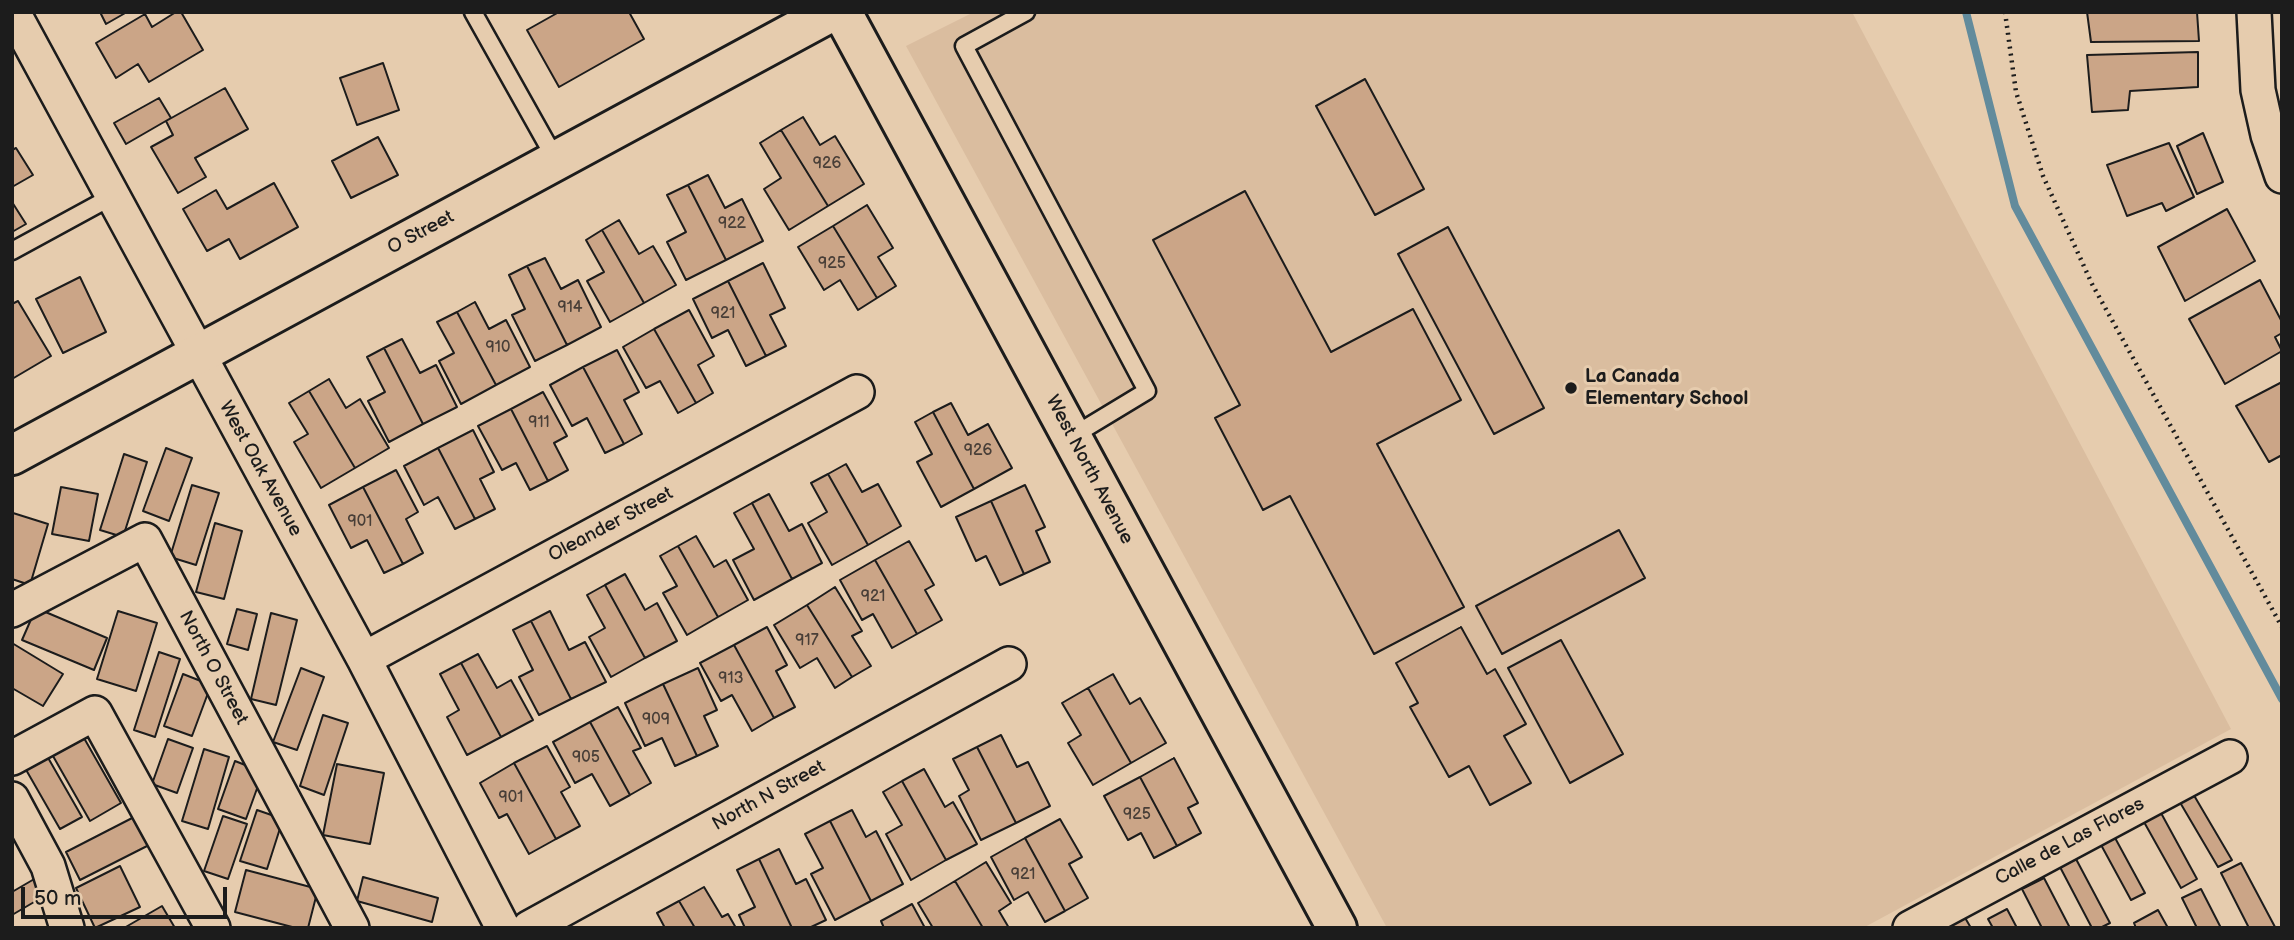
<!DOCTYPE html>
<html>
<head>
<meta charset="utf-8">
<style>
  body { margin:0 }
  #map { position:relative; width:2294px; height:940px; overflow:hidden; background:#e6ccae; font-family:"Balsamiq Sans",sans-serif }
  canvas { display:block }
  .frame { position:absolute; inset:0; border:14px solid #1c1c1c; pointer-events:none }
  .scale { position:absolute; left:21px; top:887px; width:206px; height:32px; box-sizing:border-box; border:4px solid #1c1c1c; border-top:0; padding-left:9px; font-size:21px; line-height:24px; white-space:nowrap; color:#1c1c1c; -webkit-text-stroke:5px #e6ccae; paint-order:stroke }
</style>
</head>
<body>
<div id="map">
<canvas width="2294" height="940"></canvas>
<div class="frame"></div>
<div class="scale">50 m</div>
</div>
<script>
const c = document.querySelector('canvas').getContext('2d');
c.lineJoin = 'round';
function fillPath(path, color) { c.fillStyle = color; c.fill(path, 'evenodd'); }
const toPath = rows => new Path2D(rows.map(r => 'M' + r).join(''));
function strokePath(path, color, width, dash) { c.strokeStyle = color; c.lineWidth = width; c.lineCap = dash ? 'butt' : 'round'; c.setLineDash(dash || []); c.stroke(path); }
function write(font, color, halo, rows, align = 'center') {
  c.font = font + ' "Balsamiq Sans",sans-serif'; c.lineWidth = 6; c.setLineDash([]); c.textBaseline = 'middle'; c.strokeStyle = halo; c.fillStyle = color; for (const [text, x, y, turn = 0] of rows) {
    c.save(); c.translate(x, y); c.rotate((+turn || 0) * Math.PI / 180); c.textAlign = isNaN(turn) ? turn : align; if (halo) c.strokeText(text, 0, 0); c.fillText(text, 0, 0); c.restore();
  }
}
fillPath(toPath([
  [974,12,1852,12,2231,729,1863,928,1387,928,906,46]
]), '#dabd9f');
strokePath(toPath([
  [1966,12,2015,206,2282,699]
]), '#628b9c', 8);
const building = toPath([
  [100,12,127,12,106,24,100,12],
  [176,12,181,12,203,50,149,82,138,64,116,78,96,43,145,14,152,27,176,12],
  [559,12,629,12,644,39,559,87,527,30,559,12],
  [2087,12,2197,12,2199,41,2091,42,2087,12],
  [2198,52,2198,87,2130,91,2128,110,2092,112,2087,55,2198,52],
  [383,63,399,110,357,125,340,78,383,63],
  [1365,79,1424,189,1375,215,1316,106,1365,79],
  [225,88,248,129,195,158,206,177,178,193,151,147,173,135,166,121,225,88],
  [159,98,171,118,126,144,114,123,159,98],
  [803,117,820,145,835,136,864,184,828,206,781,130,803,117],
  [781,130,828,206,789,230,764,189,781,178,760,143,781,130],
  [2203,133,2223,182,2197,194,2177,146,2203,133],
  [378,137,398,175,351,198,332,161,378,137],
  [2169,143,2194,197,2166,211,2162,203,2127,216,2107,165,2169,143],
  [16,148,33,175,12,187,12,150,16,148],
  [708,175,725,208,742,199,763,241,726,260,688,185,708,175],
  [274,183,298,227,240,259,229,239,207,251,183,209,216,190,227,209,274,183],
  [688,185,726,260,686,280,667,242,686,232,667,195,688,185],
  [1245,191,1331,352,1413,309,1461,400,1377,444,1464,607,1374,654,1290,496,1263,510,1215,418,1240,405,1153,240,1245,191],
  [12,202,26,224,12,232,12,202],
  [867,205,893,248,878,257,896,286,877,298,833,226,867,205],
  [2227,209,2255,261,2185,301,2158,247,2227,209],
  [619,220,639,254,653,246,676,285,644,303,602,230,619,220],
  [833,226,877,298,858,310,840,280,824,290,798,247,833,226],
  [1448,227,1544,408,1494,434,1398,254,1448,227],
  [602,230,644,303,610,322,587,281,604,272,586,240,602,230],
  [545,258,561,289,578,280,601,327,567,345,527,266,545,258],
  [763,263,785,308,770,315,786,346,766,356,728,281,763,263],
  [527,266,567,345,535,361,512,315,525,309,509,275,527,266],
  [80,277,106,332,63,353,36,299,80,277],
  [2260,280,2282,322,2282,333,2275,337,2282,351,2225,384,2189,319,2260,280],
  [728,281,766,356,746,366,728,330,712,338,693,299,728,281],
  [18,301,51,356,12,379,12,304,18,301],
  [475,302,489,329,506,320,530,367,496,385,457,312,475,302],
  [689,310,714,356,698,365,713,393,696,403,654,329,689,310],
  [457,312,496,385,461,404,439,361,454,353,437,322,457,312],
  [654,329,696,403,678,413,660,381,646,388,623,347,654,329],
  [402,339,420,373,436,365,457,407,423,424,384,348,402,339],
  [384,348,423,424,389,442,368,401,385,392,367,357,384,348],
  [617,350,639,392,624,400,642,434,624,444,583,367,617,350],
  [583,367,624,444,605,453,587,418,572,426,550,385,583,367],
  [329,379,346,408,360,399,389,448,355,468,309,391,329,379],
  [2282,382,2282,455,2269,462,2236,406,2282,382],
  [309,391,355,468,321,488,294,442,308,434,289,403,309,391],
  [543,392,567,436,554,443,568,470,548,481,511,409,543,392],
  [951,403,968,435,988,424,1012,468,974,489,933,412,951,403],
  [511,409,548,481,530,490,516,463,502,470,478,426,511,409],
  [933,412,974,489,941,507,917,462,932,454,915,422,933,412],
  [473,430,494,472,480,479,495,509,475,519,438,448,473,430],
  [166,448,192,458,169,521,143,511,166,448],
  [438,448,475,519,455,529,438,497,424,505,404,466,438,448],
  [124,454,147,462,123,537,100,530,124,454],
  [846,464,862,492,878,484,901,526,868,545,828,474,846,464],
  [396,470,418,512,406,519,423,553,403,564,363,487,396,470],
  [828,474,868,545,832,565,808,523,827,512,811,483,828,474],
  [192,485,219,493,196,565,170,557,192,485],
  [1025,485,1045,527,1036,531,1050,562,1024,574,991,501,1025,485],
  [61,487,98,494,89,541,52,534,61,487],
  [363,487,403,564,384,573,367,540,351,548,329,505,363,487],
  [769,494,789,531,802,524,822,563,792,579,752,503,769,494],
  [991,501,1024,574,1000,585,986,556,976,561,956,517,991,501],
  [752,503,792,579,754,600,733,560,754,549,734,513,752,503],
  [13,513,48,524,30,585,12,579,13,513],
  [215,523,242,531,224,599,196,592,215,523],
  [1619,530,1645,578,1502,654,1476,606,1619,530],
  [696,536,714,567,726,560,748,600,718,617,678,546,696,536],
  [909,541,934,585,925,590,942,620,917,634,875,560,909,541],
  [678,546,718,617,687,635,663,593,677,586,660,556,678,546],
  [875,560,917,634,892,648,873,614,862,620,840,580,875,560],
  [625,574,645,610,657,603,677,641,645,658,605,585,625,574],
  [605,585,645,658,611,677,589,637,605,628,587,595,605,585],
  [835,587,862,631,852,636,871,666,852,677,807,605,835,587],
  [807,605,852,677,835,688,817,658,800,668,774,625,807,605],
  [36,608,107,638,94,670,22,640,36,608],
  [237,609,257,614,248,650,227,644,237,609],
  [118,611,157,623,136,691,97,679,118,611],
  [550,611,569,650,585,642,606,682,571,699,531,621,550,611],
  [271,613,297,620,276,705,251,699,271,613],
  [531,621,571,699,539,715,519,677,533,670,513,630,531,621],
  [767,627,787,665,776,671,795,707,774,718,734,645,767,627],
  [1461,627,1487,674,1495,669,1526,724,1504,736,1531,783,1490,805,1469,766,1449,777,1410,707,1418,703,1396,663,1461,627],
  [1561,640,1623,754,1570,783,1508,668,1561,640],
  [12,643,63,674,43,706,12,688,12,643],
  [734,645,774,718,752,731,732,695,721,701,700,663,734,645],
  [159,652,180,659,155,737,134,730,159,652],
  [478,654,497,688,511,680,533,720,501,737,461,663,478,654],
  [461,663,501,737,467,755,447,717,459,710,440,674,461,663],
  [301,668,324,677,297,750,273,742,301,668],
  [698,668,717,710,704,716,718,746,697,756,663,684,698,668],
  [183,674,211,685,192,736,164,726,183,674],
  [1113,674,1130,704,1140,698,1166,743,1131,763,1088,688,1113,674],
  [663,684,697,756,675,766,662,738,645,746,625,703,663,684],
  [1088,688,1131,763,1093,785,1068,743,1081,735,1062,703,1088,688],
  [618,707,641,748,633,751,651,783,630,795,590,722,618,707],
  [323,715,348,723,324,795,300,786,323,715],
  [590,722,630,795,610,806,592,774,575,783,553,742,590,722],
  [76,724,121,803,90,821,45,742,76,724],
  [1001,735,1017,767,1028,762,1050,806,1016,823,977,747,1001,735],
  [168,739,193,748,177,793,152,784,168,739],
  [547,746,570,787,561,792,580,826,556,839,514,763,547,746],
  [977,747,1016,823,981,840,959,796,969,790,953,759,977,747],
  [43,749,82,817,60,829,21,761,43,749],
  [204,749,229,757,208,829,182,821,204,749],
  [1174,758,1198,803,1188,808,1201,833,1177,846,1140,777,1174,758],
  [235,761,263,772,246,819,218,809,235,761],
  [514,763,556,839,529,854,507,814,499,818,480,783,514,763],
  [337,764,384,773,370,844,323,835,337,764],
  [924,769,945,807,953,802,977,844,946,860,902,781,924,769],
  [1140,777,1177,846,1154,858,1141,833,1128,840,1104,796,1140,777],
  [902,781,946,860,911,880,886,834,902,825,883,792,902,781],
  [2192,792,2232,860,2218,867,2178,799,2192,792],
  [257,810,283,819,267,869,240,861,257,810],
  [852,810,866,837,876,831,903,884,871,901,830,821,852,810],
  [2161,813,2197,879,2181,888,2144,822,2161,813],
  [138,815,153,843,80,880,66,852,138,815],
  [223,816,247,824,228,879,204,871,223,816],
  [1060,819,1082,857,1069,864,1088,898,1065,911,1025,838,1060,819],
  [830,821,871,901,835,920,811,874,823,868,805,834,830,821],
  [2114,836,2145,893,2131,900,2100,843,2114,836],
  [1025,838,1065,911,1045,922,1028,892,1014,900,991,857,1025,838],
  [779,849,796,884,806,879,826,920,809,928,792,928,759,859,779,849],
  [759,859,792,928,745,928,739,915,755,907,737,870,759,859],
  [2076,859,2110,923,2100,928,2092,928,2060,867,2076,859],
  [986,862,1011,903,999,911,1009,928,983,928,955,881,986,862],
  [2241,863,2275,927,2274,928,2249,928,2221,873,2241,863],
  [120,866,140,907,95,928,76,888,120,866],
  [246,870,318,889,308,928,296,928,235,912,246,870],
  [363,877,438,898,432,922,357,901,363,877],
  [36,878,46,895,12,915,12,892,36,878],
  [2044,878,2070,928,2042,928,2022,889,2044,878],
  [955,881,983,928,933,928,918,903,955,881],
  [704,887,722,917,728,914,736,928,695,928,679,901,704,887],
  [2201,889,2221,928,2197,928,2182,898,2201,889],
  [679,901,695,928,665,928,657,913,679,901],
  [912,904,925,928,884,928,881,921,912,904],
  [162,906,175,928,124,928,162,906],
  [2007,909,2017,928,1993,928,1988,919,2007,909],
  [2158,910,2168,928,2136,928,2134,923,2158,910],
  [1964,916,1971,928,1943,928,1964,916]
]);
fillPath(building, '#cba587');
strokePath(building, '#1c1c1c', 2);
const service = toPath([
  [473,12,556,160],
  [1026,12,964,46,1147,391,1071,437],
  [12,251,113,196]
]);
const minor = toPath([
  [13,12,364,659,503,928],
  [2254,12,2258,90,2268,135,2282,176],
  [12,610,145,540,352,928],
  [364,659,857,392],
  [12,758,95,713,213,928],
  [12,799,48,866,67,928],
  [529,928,1009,664],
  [1910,928,2230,757]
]);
const tertiary = toPath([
  [842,12,1337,928],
  [12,455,831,12]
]);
strokePath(service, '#1c1c1c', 21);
strokePath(minor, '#1c1c1c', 38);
strokePath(tertiary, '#1c1c1c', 44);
strokePath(toPath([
  [2005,12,2016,92,2043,176,2092,284,2282,627]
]), '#1c1c1c', 4.5, [2, 5]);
strokePath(service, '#e6ccae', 16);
strokePath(minor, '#e6ccae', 33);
strokePath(tertiary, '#e6ccae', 38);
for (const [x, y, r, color] of [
  [1571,388,7,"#1c1c1c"]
]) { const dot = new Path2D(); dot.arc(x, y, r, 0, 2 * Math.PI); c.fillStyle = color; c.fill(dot); strokePath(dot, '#e6ccae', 2.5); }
write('16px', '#483e37', null, [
  ["926",827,164],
  ["922",732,224],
  ["925",832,264],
  ["914",570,308],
  ["921",723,314],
  ["910",498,348],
  ["911",539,423],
  ["926",978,451],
  ["901",360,522],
  ["921",873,597],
  ["917",807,641],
  ["913",731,679],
  ["909",656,720],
  ["905",586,758],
  ["901",511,798],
  ["925",1137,815],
  ["921",1023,875]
]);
write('19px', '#1c1c1c', '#e6ccae', [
  ["O Street",421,233,-28],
  ["West Oak Avenue",260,469,61],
  ["West North Avenue",1089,470,62],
  ["Oleander Street",611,525,-28],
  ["North O Street",213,668,62],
  ["North N Street",769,796,-29],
  ["Calle de Las Flores",2070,842,-28]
]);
write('bold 19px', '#1c1c1c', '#e6ccae', [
  ["La Canada",1585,377],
  ["Elementary School",1585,399]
], 'left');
</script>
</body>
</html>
